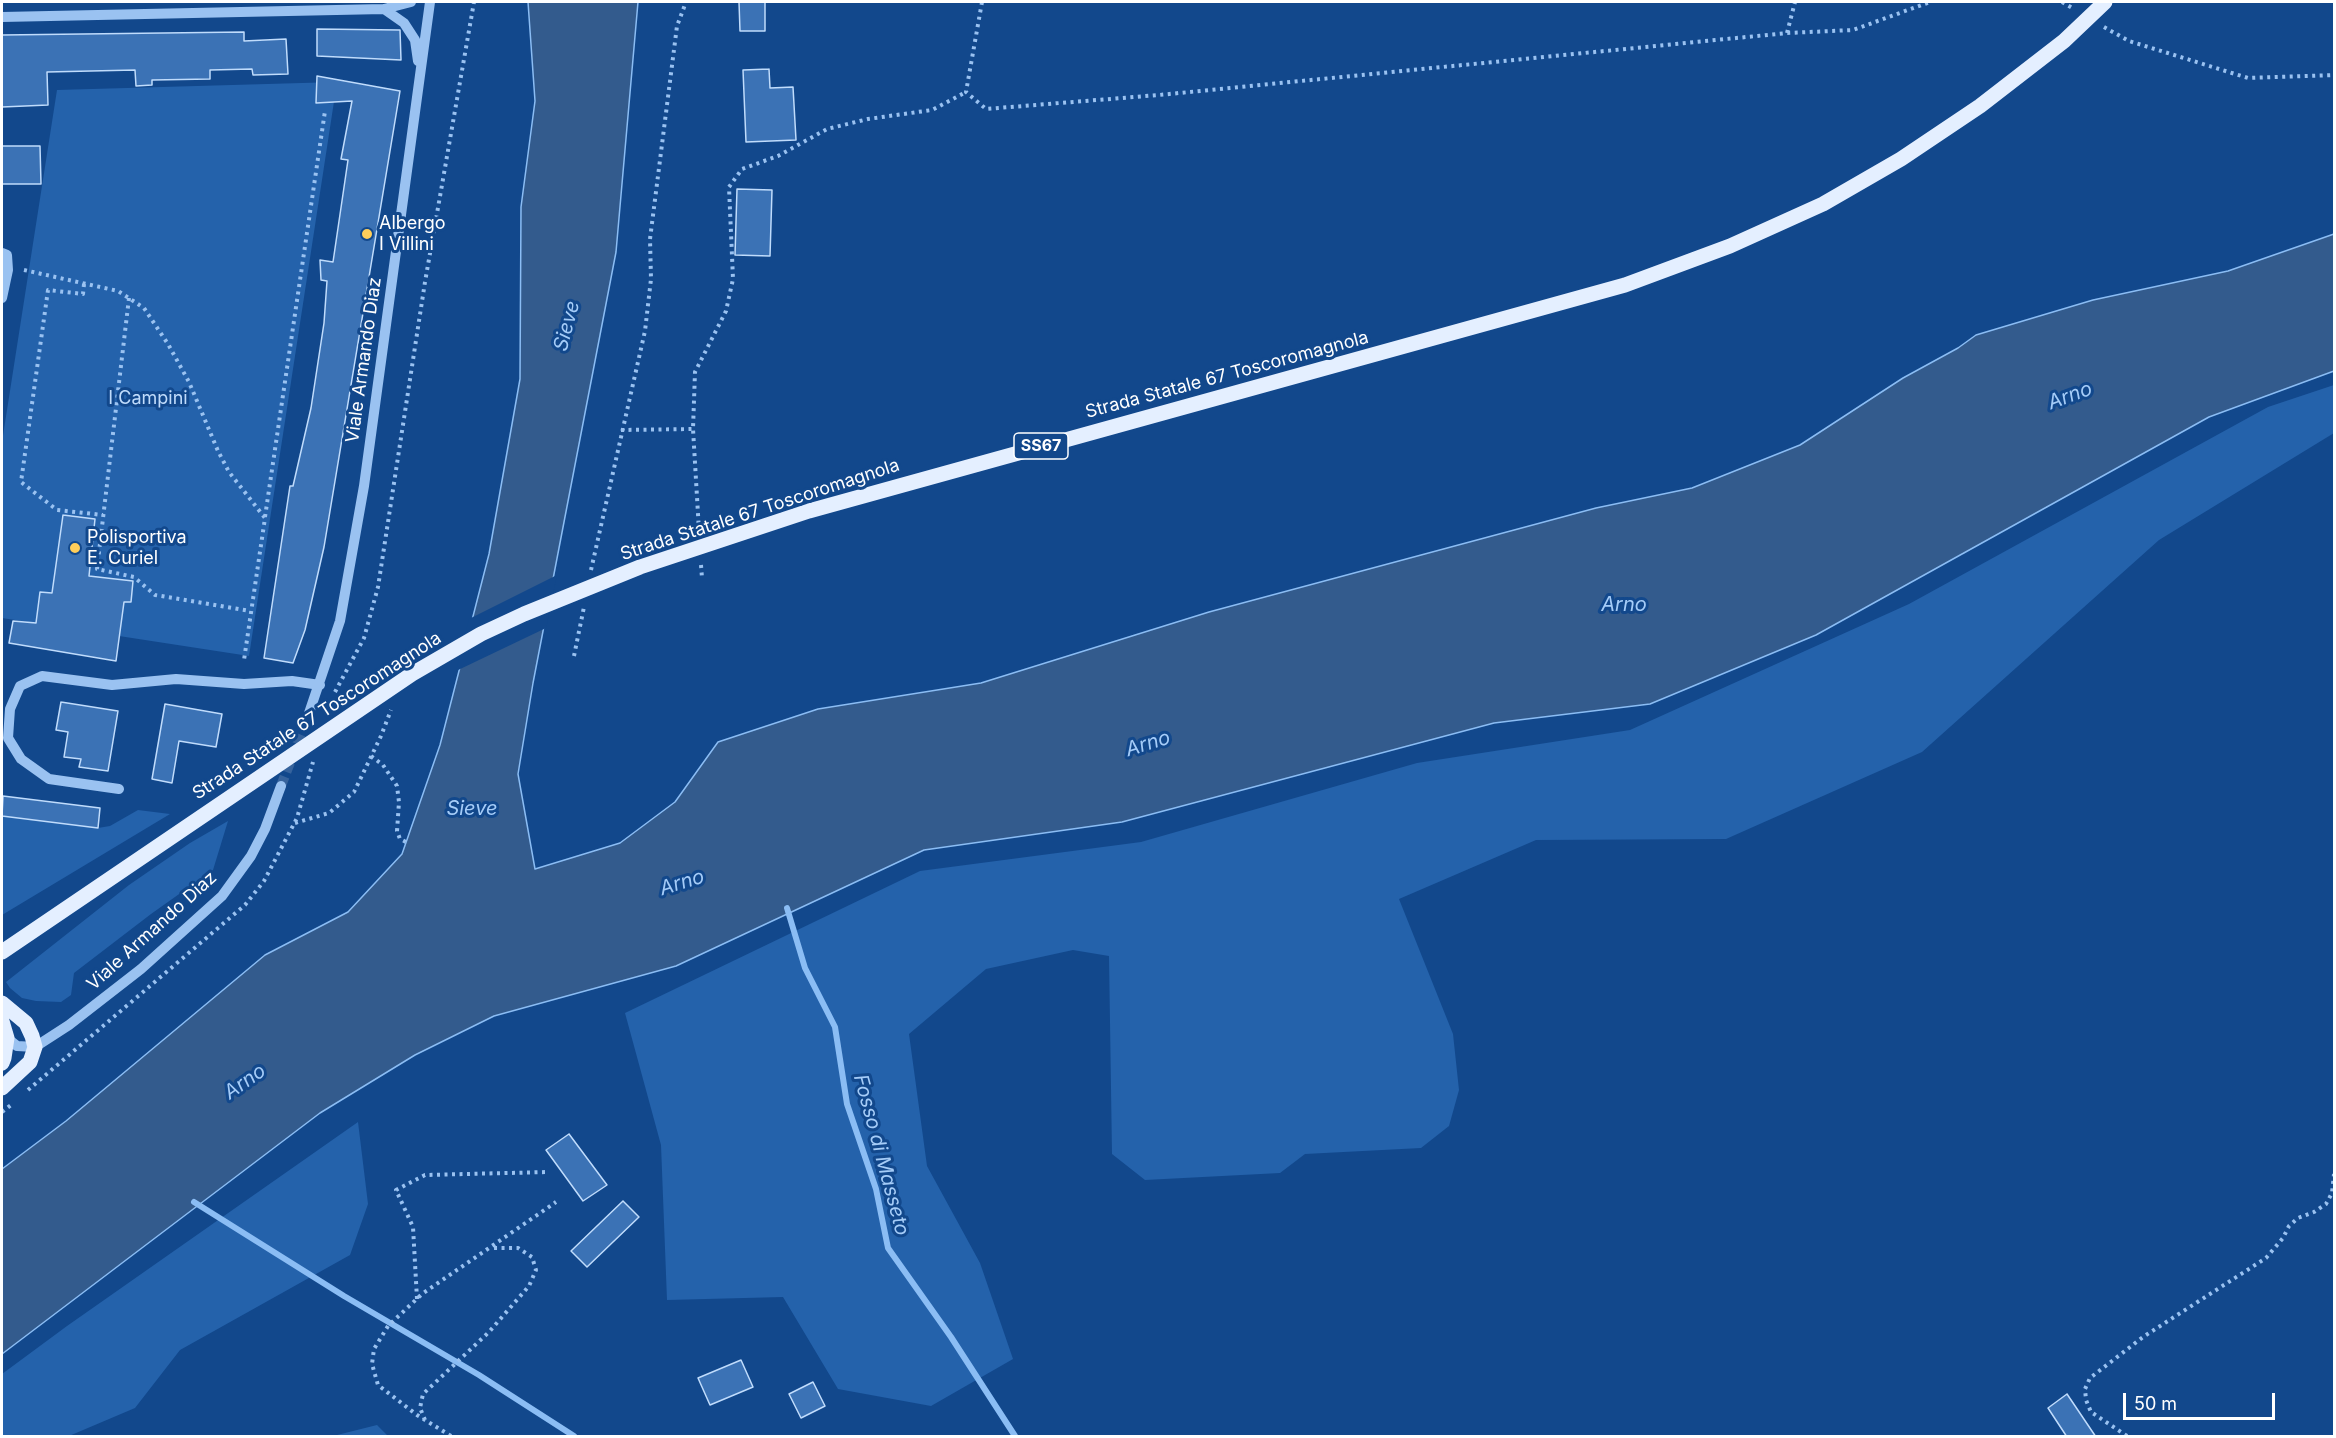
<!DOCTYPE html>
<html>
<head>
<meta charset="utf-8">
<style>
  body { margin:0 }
  #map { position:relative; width:2336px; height:1438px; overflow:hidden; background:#12488c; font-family:Inter,sans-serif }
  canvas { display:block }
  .frame { position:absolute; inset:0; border:3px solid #fff; pointer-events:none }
  .scale { position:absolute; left:2123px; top:1393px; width:152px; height:27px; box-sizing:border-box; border:3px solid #fff; border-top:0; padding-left:8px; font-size:18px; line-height:21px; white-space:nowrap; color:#fff; -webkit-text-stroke:4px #12488c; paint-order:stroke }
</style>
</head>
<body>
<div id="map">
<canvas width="2336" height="1438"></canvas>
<div class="frame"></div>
<div class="scale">50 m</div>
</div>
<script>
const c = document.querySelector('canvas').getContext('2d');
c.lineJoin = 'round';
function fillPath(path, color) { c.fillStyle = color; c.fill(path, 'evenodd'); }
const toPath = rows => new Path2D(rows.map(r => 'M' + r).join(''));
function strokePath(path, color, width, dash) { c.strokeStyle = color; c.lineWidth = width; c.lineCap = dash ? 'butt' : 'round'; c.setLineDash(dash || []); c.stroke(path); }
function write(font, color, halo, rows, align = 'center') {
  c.font = font + ' Inter,sans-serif'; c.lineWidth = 6; c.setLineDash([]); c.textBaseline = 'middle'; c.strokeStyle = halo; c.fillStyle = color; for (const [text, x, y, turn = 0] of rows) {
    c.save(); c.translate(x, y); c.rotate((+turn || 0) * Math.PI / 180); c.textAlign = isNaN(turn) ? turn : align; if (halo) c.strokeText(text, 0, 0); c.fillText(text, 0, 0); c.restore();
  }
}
fillPath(toPath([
  [337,82,249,656,2,618,2,442,57,90],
  [2334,385,2334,433,2159,540,1922,752,1726,839,1536,840,1399,899,1453,1034,1459,1090,1449,1126,1421,1148,1305,1154,1280,1173,1145,1180,1112,1154,1109,956,1073,950,986,969,909,1034,927,1166,980,1263,1013,1359,931,1406,838,1389,783,1297,667,1300,661,1145,625,1013,920,871,1141,842,1417,763,1630,730,1909,604,2268,407],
  [138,810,170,814,2,915,2,816,98,828,110,826],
  [228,821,213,870,151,914,74,973,71,995,61,1002,36,1001,22,998,10,988,6,982,129,885,190,843],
  [358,1122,368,1204,350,1255,180,1350,135,1408,69,1436,2,1436,2,1374,67,1326],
  [377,1425,388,1436,333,1436]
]), '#2462ab');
const water = toPath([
  [528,2,638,2,616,252,533,683,518,774,535,869,620,843,675,802,718,742,818,709,981,683,1209,612,1596,508,1692,488,1800,445,1903,378,1958,348,1976,335,2093,300,2228,271,2334,234,2334,371,2209,417,1816,635,1650,704,1494,723,1122,822,924,850,676,966,494,1016,415,1055,320,1113,2,1354,2,1169,66,1121,265,955,348,912,402,854,440,745,489,554,520,379,521,207,535,101,528,2]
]);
fillPath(water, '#335b8d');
strokePath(water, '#8bbdf4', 1.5);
fillPath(toPath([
  [557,575,546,628,456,671,469,619]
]), '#12488c');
strokePath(toPath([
  [787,908,805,968,835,1027,847,1104,876,1189,888,1248,951,1337,1015,1436],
  [194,1202,344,1296,479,1375,574,1436]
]), '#8bbdf4', 6);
const building = toPath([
  [739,2,765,2,765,31,740,31,739,2],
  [317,29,400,30,401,60,317,56,317,29],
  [244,32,244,41,286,39,288,74,253,75,252,69,210,70,210,79,152,80,152,85,136,86,135,70,47,72,48,105,2,107,2,35,244,32],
  [769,69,770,88,793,87,796,140,746,142,743,70,769,69],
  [317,76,400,91,324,547,305,630,293,663,264,658,290,486,293,486,311,408,324,323,327,281,321,280,320,260,333,262,348,160,341,159,352,101,316,103,317,76],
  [2,146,40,146,41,184,2,184,2,146],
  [737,189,772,190,770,256,735,255,737,189],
  [63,515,95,519,89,576,133,581,131,602,124,602,116,661,9,643,13,621,36,623,40,592,52,593,63,515],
  [61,702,118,711,108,771,79,767,81,759,64,757,68,732,56,730,61,702],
  [165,704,222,714,216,747,179,741,172,783,152,779,165,704],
  [3,796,100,808,98,828,2,816,3,796],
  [569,1134,607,1185,583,1201,546,1150,569,1134],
  [623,1201,639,1217,587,1267,571,1251,623,1201],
  [741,1360,753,1387,710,1405,698,1378,741,1360],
  [813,1382,825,1406,801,1418,789,1394,813,1382],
  [2067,1394,2096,1437,2067,1437,2048,1408,2067,1394]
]);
fillPath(building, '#3b72b5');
strokePath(building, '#c0dcfc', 1.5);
strokePath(toPath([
  [281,786,309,713]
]), '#36639d', 10, [10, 5]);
strokePath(toPath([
  [982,2,966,92,986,109,1159,95,1787,33,1853,30,1930,2],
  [2062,2,2074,9],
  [2104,27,2129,41,2248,78,2334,75],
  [1787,33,1795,2],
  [24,270,118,291,144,308,168,344,189,382,218,451,229,472,265,518,244,660],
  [84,284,83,294,48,290,21,482,57,510,103,515],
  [129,298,97,569,134,577,155,595,250,611],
  [621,430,693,429],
  [265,517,325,111],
  [699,531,693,429,695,372,726,311,733,279,729,187,742,169,778,156,827,129,868,119,932,110,966,92],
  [701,565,702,578],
  [591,570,645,331,651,279,650,239,677,26,686,2],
  [574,656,584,607],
  [335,692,364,638,378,587,425,282,474,2],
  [371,756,383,765,397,786,399,802,397,831,400,839,406,842],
  [295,823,329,813,354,792,381,736,391,710],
  [28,1090,245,905,264,881,297,818,313,762],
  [2,1112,11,1105],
  [417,1299,413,1227,396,1190,425,1175,549,1172],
  [425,1420,420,1408,423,1394,489,1332,529,1286,536,1270,532,1257,518,1248,490,1248],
  [451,1436,417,1415,378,1385,372,1364,374,1349,388,1326,422,1294,556,1202],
  [2127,1436,2091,1412,2086,1400,2085,1389,2090,1378,2143,1337,2266,1258,2283,1238,2289,1226,2298,1218,2314,1212,2326,1204,2332,1193,2334,1174]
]), '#9ac2f1', 4, [3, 4.5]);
strokePath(toPath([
  [384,9,404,23,415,40,418,61],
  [2,17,384,9,411,2],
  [2,253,7,255,8,270,2,298],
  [309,713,340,621,364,486,430,2],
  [119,789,49,779,21,759,8,738,10,709,20,686,42,676,112,685,176,679,244,684,292,681,320,685],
  [7,1038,17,1046,35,1047,69,1025,141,969,222,896,251,856,265,829,281,786]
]), '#9ac2f1', 10);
strokePath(toPath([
  [2,1003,26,1023,32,1036,35,1047,30,1062,2,1088],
  [2,1021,7,1038,4,1058,2,1063]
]), '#e4efff', 15);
strokePath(toPath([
  [2,952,412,674,481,634,524,614,640,567,809,511,1625,285,1730,246,1823,204,1901,159,1980,106,2064,41,2105,2]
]), '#e4efff', 15);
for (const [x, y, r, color] of [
  [367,234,6,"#ffce5a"],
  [75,548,6,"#ffce5a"]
]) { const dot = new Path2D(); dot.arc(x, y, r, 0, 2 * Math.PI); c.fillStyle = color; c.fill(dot); strokePath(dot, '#12488c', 2); }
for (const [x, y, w] of [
  [1041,446,54]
]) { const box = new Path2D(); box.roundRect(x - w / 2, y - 13, w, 26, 4.5); c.fillStyle = '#12488c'; c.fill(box); strokePath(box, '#fff', 1.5); }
write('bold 16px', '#fff', null, [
  ["SS67",1041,446]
]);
write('18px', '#fff', '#12488c', [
  ["Albergo",379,224],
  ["I Villini",379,245],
  ["Polisportiva",87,538],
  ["E. Curiel",87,559]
], 'left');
write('18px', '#fff', '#12488c', [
  ["Viale Armando Diaz",364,360,-82],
  ["Strada Statale 67 Toscoromagnola",1227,375,-15],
  ["Strada Statale 67 Toscoromagnola",760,510,-18],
  ["Strada Statale 67 Toscoromagnola",317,716,-33],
  ["Viale Armando Diaz",152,931,-42]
]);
write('18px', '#c0dcfc', '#12488c', [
  ["I Campini",148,399]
]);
write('italic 20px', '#a5ccf8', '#12488c', [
  ["Sieve",567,326,-75],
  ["Arno",2070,396,-20],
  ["Arno",1624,605],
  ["Arno",1148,744,-17],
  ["Sieve",472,809],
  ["Arno",682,883,-17],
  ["Arno",245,1082,-35],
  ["Fosso di Masseto",881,1155,75]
]);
</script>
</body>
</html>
